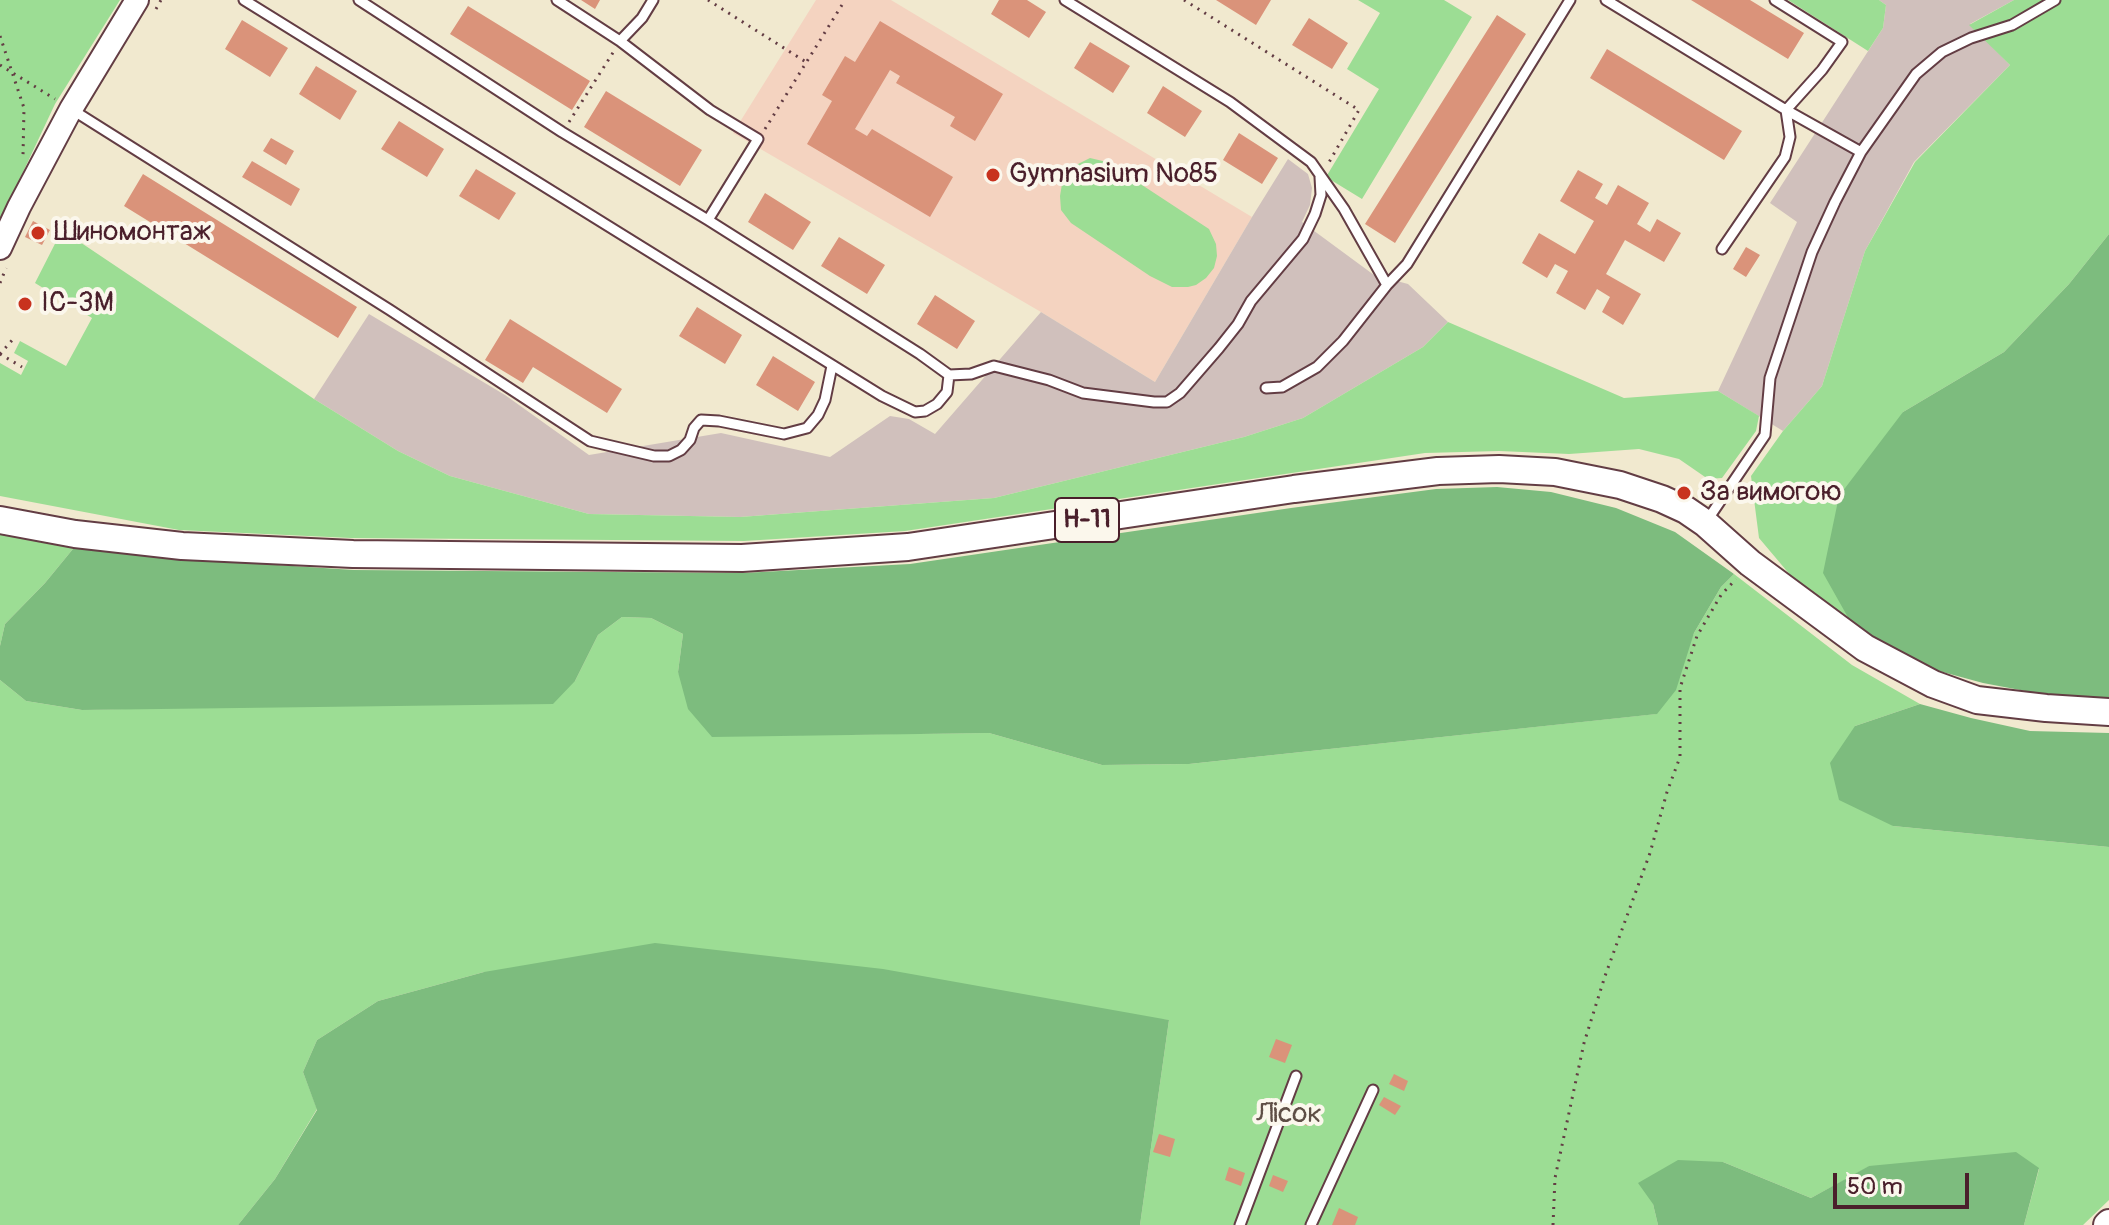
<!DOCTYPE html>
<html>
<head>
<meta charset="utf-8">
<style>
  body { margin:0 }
  #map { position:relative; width:2109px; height:1225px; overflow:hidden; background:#f1e9cf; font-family:Pangolin,sans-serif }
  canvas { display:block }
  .scale { position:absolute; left:1833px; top:1173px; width:136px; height:36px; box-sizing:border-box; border:4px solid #4a1f2b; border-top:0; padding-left:10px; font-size:24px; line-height:28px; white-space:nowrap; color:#4a1f2b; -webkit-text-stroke:6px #fbf7ec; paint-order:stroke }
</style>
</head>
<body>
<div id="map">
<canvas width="2109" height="1225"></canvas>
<div class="scale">50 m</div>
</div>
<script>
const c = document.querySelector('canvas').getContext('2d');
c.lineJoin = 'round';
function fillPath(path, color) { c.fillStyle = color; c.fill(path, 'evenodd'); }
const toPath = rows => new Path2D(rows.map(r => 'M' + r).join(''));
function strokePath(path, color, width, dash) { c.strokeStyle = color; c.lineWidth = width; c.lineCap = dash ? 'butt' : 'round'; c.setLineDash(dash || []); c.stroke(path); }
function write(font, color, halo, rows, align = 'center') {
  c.font = font + ' Pangolin,sans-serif'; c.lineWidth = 8; c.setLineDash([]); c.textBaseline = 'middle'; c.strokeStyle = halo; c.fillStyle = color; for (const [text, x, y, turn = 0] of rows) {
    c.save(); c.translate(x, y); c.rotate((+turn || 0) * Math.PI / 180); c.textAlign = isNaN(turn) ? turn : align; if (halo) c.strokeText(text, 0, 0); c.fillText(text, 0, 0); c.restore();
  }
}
fillPath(toPath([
  [816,0,891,0,1252,217,1155,382,1041,312,733,133]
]), '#f4d3c0');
fillPath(toPath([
  [1879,0,2014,0,1970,24,2010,65,1914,162,1865,251,1822,386,1783,431,1718,391,1797,222,1770,203,1883,28,1886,5],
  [1288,159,1308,174,1312,188,1310,205,1302,222,1374,275,1408,284,1448,322,1423,347,1303,418,1244,437,994,498,740,517,589,514,450,476,398,451,314,399,369,314,505,395,589,455,721,433,830,457,890,416,909,419,935,434,1041,312,1155,382,1252,217]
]), '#d0c0bc');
fillPath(toPath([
  [0,0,120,0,55,104,0,221],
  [1358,0,1444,0,1472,17,1362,199,1326,177,1379,89,1347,69,1380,13],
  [1788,0,1879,0,1886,5,1883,28,1868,51],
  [2014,0,2109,0,2109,234,2069,284,2004,352,1903,412,1854,628,1802,589,1759,538,1751,476,1783,431,1822,386,1865,251,1915,162,2010,65,1969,25],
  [1090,158,1107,162,1209,229,1216,244,1217,256,1214,268,1206,278,1196,285,1188,287,1172,287,1150,276,1071,223,1061,210,1060,196,1062,184,1074,166],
  [62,230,314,399,398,451,450,476,589,514,740,517,994,498,1244,437,1303,418,1423,347,1448,322,1624,398,1718,391,1759,416,1756,431,1722,478,1708,479,1679,459,1639,449,1569,454,1499,451,1425,453,905,531,744,541,351,538,179,530,0,496,0,363,21,375,28,361,14,353,20,341,66,366,92,318,35,283],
  [0,530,77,544,45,583,5,624,0,646],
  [1734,574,1852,665,1920,704,1855,726,1893,826,2109,847,2109,1200,2083,1225,2024,1225,2039,1169,1870,1166,1811,1198,1723,1162,1653,1204,1658,1225,1140,1225,1169,1020,484,972,378,1001,317,1040,303,1072,317,1109,275,1179,238,1225,0,1225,0,680,26,701,82,710,169,708,575,681,598,635,622,617,651,618,683,634,678,672,712,736,989,733,1102,765,1189,764,1656,714,1684,657,1694,633,1721,587]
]), '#9cdd94');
fillPath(toPath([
  [2109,234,2109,698,2052,696,1983,683,1939,671,1854,628,1823,573,1839,496,1903,412,2004,352,2069,284],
  [1497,487,1551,492,1616,508,1675,532,1734,574,1721,587,1694,633,1676,690,1657,714,1189,764,1102,765,989,733,712,737,688,709,678,672,683,634,651,618,622,617,598,635,575,681,553,704,82,710,26,701,0,680,0,646,5,624,45,583,77,544,185,559,354,570,743,573,910,564,1291,508,1436,489],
  [1920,704,1971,718,2030,731,2109,733,2109,847,1893,826,1839,800,1830,763,1855,726],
  [655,943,883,969,1169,1020,1140,1225,238,1225,275,1179,317,1110,303,1072,317,1040,378,1001,484,972],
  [2016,1152,2039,1168,2024,1225,1658,1225,1653,1204,1638,1183,1678,1160,1723,1162,1811,1198,1869,1166]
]), '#7dbc7e');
fillPath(toPath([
  [581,0,600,0,595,9],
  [999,0,1027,0,1046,12,1029,38,991,14],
  [1216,0,1271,0,1256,25],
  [1691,0,1750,0,1804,33,1788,59],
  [468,6,590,81,572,110,450,34],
  [1497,15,1526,34,1395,243,1365,224],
  [1309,18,1348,43,1332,69,1292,45],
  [242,20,288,48,270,77,225,49],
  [880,21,1003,94,975,141,950,126,955,117,896,83,900,76,890,70,855,129,867,136,872,129,953,177,930,217,807,144,832,101,822,95,845,56,855,62],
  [1090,42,1130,66,1113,93,1074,68],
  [1607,49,1742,131,1724,160,1590,78],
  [316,66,357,91,340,120,299,94],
  [1163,86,1202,111,1185,137,1147,113],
  [606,91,702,150,680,186,584,127],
  [399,121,444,149,427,177,381,149],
  [1239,133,1278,158,1262,184,1223,160],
  [271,138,294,151,286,165,263,151],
  [252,161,300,189,291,206,242,177],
  [476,169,516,193,499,220,459,196],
  [1578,170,1603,184,1595,198,1607,205,1618,185,1649,203,1637,224,1650,232,1657,219,1681,233,1664,262,1625,240,1606,274,1641,294,1623,325,1602,312,1610,297,1597,289,1585,310,1556,293,1568,271,1555,264,1547,278,1522,263,1539,233,1575,254,1594,221,1560,201],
  [143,174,357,307,338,338,124,206],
  [765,193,811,222,793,250,748,222],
  [33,221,50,230,42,245,25,237],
  [839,237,885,265,867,294,821,266],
  [1746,247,1760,255,1746,277,1733,269],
  [935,295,975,321,957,349,917,324],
  [697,307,742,335,725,364,679,336],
  [510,319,622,389,607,413,533,367,523,383,485,360],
  [773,356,815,382,798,411,756,385],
  [1276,1039,1292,1045,1285,1063,1269,1057],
  [1394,1074,1408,1081,1404,1091,1389,1084],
  [1384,1097,1401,1106,1395,1115,1379,1105],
  [1297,1110,1312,1116,1308,1126,1292,1119],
  [1159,1134,1175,1139,1170,1157,1153,1152],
  [1229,1167,1245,1173,1241,1186,1225,1180],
  [1273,1175,1288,1181,1283,1192,1269,1186],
  [1339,1208,1358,1217,1355,1225,1332,1225]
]), '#da937a');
const service = toPath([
  [244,0,882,396,915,412,925,411,937,404,947,392,949,375],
  [359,0,562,132,708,220,920,354,949,375,971,374,994,366,1049,380,1083,393,1154,402,1167,402,1180,393,1219,348,1238,324,1251,301,1303,239,1315,214,1321,195,1320,177],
  [557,0,620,41],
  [653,0,642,18,620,41,710,110,758,139,708,220],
  [1065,0,1230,102,1311,162,1344,209,1387,285],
  [1606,0,1786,110,1861,152],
  [71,109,390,310,590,441,654,456,669,456,681,450,690,440,694,428,701,420,719,421,784,434,807,428,818,415,825,400,832,366],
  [1722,249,1785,157,1790,137,1786,110,1822,70,1842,42,1775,0],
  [1266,388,1282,387,1317,367,1343,341,1387,285,1407,264,1570,0],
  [1706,522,1765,435,1770,378,1812,252,1835,202,1861,152,1916,74,1942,52,1971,38,2012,25,2055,0],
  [1240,1225,1296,1076],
  [1311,1225,1373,1090]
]);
const tertiary = toPath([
  [0,248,19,207,71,109,137,0]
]);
const primary = toPath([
  [0,520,75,534,182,546,353,554,742,558,908,547,1294,489,1438,471,1499,469,1555,472,1620,485,1662,499,1686,510,1705,523,1750,563,1865,648,1933,684,1977,700,2046,708,2109,712],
  [2107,1225,2109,1223]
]);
strokePath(service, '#633d44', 13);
strokePath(tertiary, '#633d44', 26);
strokePath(primary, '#633d44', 30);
strokePath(toPath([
  [708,0,806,62],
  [1184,0,1359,110,1328,164],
  [156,9,161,0],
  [0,36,24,108,23,156],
  [0,65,55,99],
  [569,122,614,51],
  [765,129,845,0],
  [0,283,6,268],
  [0,354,22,367],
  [0,354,14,338],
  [1553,1225,1555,1178,1584,1043,1605,976,1650,853,1667,792,1680,757,1680,688,1697,636,1721,595,1736,579]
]), '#633d44', 3, [2, 6]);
strokePath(service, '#fff', 9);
strokePath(tertiary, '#fff', 22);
strokePath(primary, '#fff', 26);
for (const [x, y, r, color] of [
  [993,175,8,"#c8321e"],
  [38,233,8,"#c8321e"],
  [25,304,8,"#c8321e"],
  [1684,493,8,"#c8321e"]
]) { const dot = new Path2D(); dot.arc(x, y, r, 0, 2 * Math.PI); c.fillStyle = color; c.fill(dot); strokePath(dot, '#fbf7ec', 3); }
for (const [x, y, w] of [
  [1087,520,64]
]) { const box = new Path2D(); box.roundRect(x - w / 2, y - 22, w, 44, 6); c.fillStyle = '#fbf7ec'; c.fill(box); strokePath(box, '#4a1f2b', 2); }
write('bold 26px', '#4a1f2b', null, [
  ["Н-11",1087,520]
]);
write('28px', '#4a1f2b', '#fbf7ec', [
  ["Gymnasium №85",1009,175],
  ["Шиномонтаж",54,233],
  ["ІС-3М",41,304],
  ["За вимогою",1700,493]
], 'left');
write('28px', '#5e4e45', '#fbf7ec', [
  ["Лісок",1289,1115]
]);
</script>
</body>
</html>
